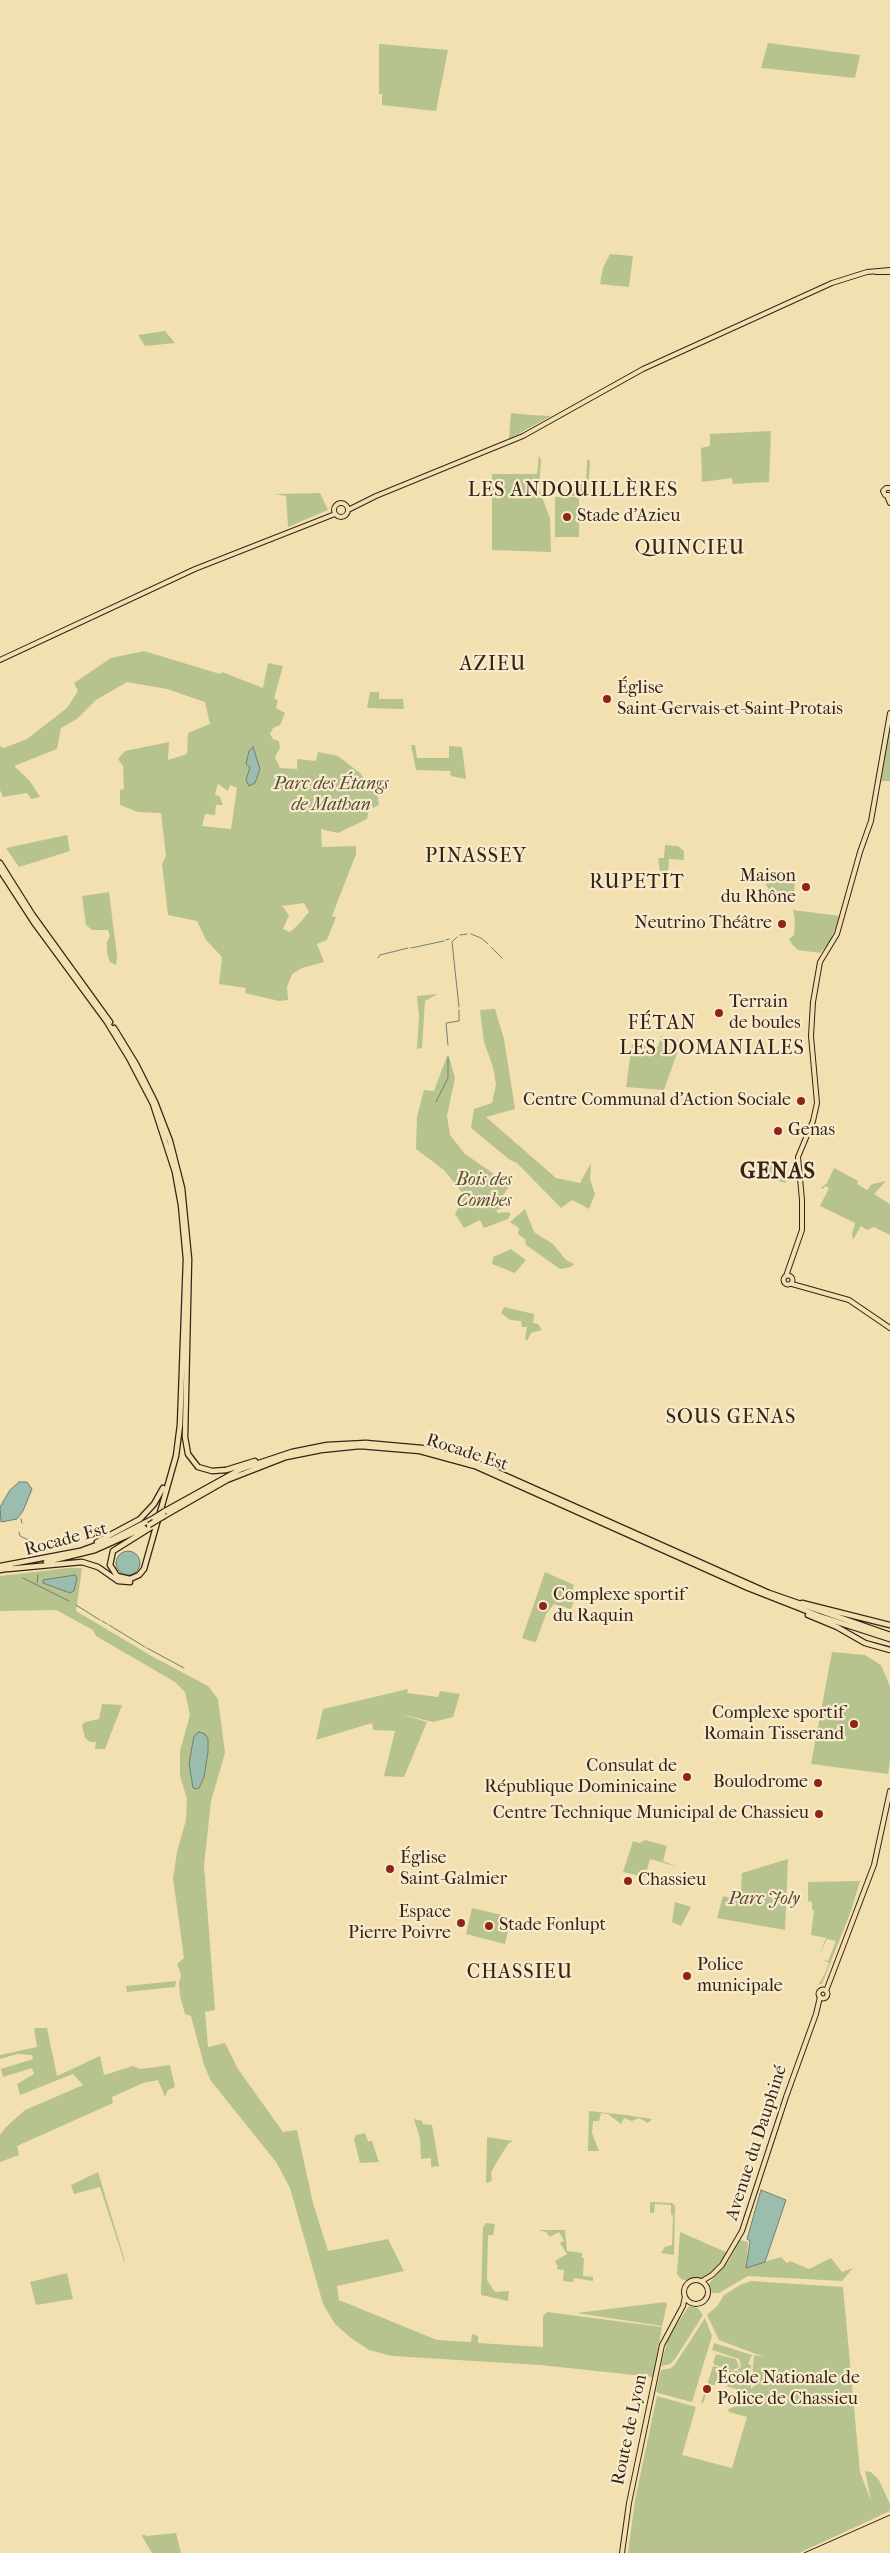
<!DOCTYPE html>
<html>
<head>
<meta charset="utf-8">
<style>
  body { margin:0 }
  canvas { display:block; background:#f2e0b1 }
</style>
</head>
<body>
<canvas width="890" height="2553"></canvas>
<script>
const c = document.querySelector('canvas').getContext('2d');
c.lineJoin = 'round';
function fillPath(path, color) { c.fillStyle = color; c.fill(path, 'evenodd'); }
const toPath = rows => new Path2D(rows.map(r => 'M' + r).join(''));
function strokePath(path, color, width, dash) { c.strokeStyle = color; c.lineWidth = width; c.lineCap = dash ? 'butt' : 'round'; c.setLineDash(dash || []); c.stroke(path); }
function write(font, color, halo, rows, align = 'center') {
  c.font = font + ' "IM FELL French Canon",serif'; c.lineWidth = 4.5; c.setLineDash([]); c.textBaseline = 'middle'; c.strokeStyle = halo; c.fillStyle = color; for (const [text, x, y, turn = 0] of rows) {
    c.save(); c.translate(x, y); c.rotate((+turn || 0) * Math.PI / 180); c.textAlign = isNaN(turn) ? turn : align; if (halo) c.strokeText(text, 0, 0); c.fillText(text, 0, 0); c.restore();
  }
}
fillPath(toPath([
  [768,43,860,55,855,78,761,68],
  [379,44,448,50,436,111,382,105,382,94,379,94],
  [610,254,633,256,629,287,600,284,603,268],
  [165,331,175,343,145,346,138,335],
  [511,413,531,415,551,416,509,439],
  [771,431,769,482,733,484,732,478,702,482,701,448,710,446,710,434],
  [539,455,541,460,539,489,550,518,551,552,492,550,492,474,537,474],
  [587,460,590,460,588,496,566,496,566,490,570,489,571,484,586,484],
  [320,493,328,510,288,527,286,496,274,494],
  [555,497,579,497,579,537,555,537],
  [144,651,220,674,222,672,263,688,268,663,283,666,274,698,278,701,276,708,285,713,280,725,273,728,270,734,273,739,279,741,280,748,275,757,280,768,297,769,297,759,316,761,318,752,338,756,360,773,368,784,374,785,377,793,379,805,369,810,367,819,338,833,321,829,322,847,356,846,356,854,332,916,336,917,327,940,317,944,324,962,302,968,292,974,287,987,288,1000,279,1001,245,993,246,988,219,984,222,957,206,940,197,921,168,915,162,864,166,856,161,813,138,812,120,805,120,790,124,789,123,766,118,759,125,751,169,742,168,760,187,754,188,733,210,724,205,702,167,689,127,682,96,700,77,719,61,728,57,749,14,766,30,781,40,797,31,799,27,793,3,797,0,790,0,746,4,748,27,739,67,708,78,691,74,683,111,658],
  [218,784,228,791,230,785,237,788,231,829,202,826,205,814,215,815,216,805,223,805,220,797,215,794],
  [304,903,309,912,298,925,290,932,283,929,289,915,282,906],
  [370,692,379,692,379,699,403,699,404,709,367,708],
  [890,725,890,781,881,781,887,743],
  [411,745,415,745,417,758,449,758,449,746,462,747,466,779,451,776,450,771,416,770],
  [67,835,70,851,19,867,6,848],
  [665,845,678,846,684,851,684,860,669,859,668,873,660,872,658,858,664,858],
  [763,878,795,880,794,895,771,894],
  [109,892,117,956,116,965,110,962,107,953,107,942,110,936,108,930,92,930,86,925,82,896],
  [793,910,840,916,830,942,820,953,798,950,792,944,789,939,794,935,795,920],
  [438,994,425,1001,422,1048,417,1049,419,1017,417,996],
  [495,1009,504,1039,515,1109,486,1117,556,1178,580,1183,591,1163,590,1179,595,1194,589,1209,572,1200,561,1208,517,1163,510,1160,471,1128,474,1109,492,1103,496,1085,493,1067,484,1042,480,1010],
  [661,1036,666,1038,663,1049,666,1046,669,1049,677,1050,680,1044,676,1038,681,1042,664,1090,626,1087,632,1044,658,1047],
  [447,1056,449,1056,455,1078,447,1116,450,1135,465,1154,510,1185,502,1197,507,1204,504,1208,496,1210,498,1213,508,1212,511,1214,508,1219,484,1228,480,1220,464,1228,455,1214,465,1196,444,1170,416,1149,417,1117,424,1090,434,1091],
  [751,1161,770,1166,772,1161,778,1163,776,1170,785,1173,786,1183,778,1181,778,1178,757,1173,758,1167,751,1165],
  [834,1168,858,1181,857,1184,867,1190,872,1184,886,1181,874,1194,890,1204,890,1235,874,1227,867,1230,861,1226,853,1240,852,1234,855,1223,820,1206,829,1188,825,1186,823,1189,821,1188,827,1183],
  [525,1209,534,1232,553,1244,566,1260,574,1264,571,1267,560,1269,526,1245,525,1239,518,1234,519,1228,510,1222],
  [511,1249,526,1260,515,1273,492,1264,493,1257],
  [504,1307,534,1314,533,1323,538,1324,542,1330,531,1333,527,1341,525,1338,527,1327,522,1327,521,1321,510,1320,501,1313],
  [68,1568,82,1568,76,1611,155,1658,208,1686,218,1699,225,1753,211,1801,204,1866,215,2010,205,2012,208,2047,225,2043,238,2069,283,2132,297,2130,313,2203,328,2251,388,2239,404,2271,337,2286,339,2300,437,2340,471,2342,472,2334,478,2336,478,2343,543,2347,543,2316,547,2312,662,2327,653,2377,540,2365,392,2356,369,2350,351,2338,335,2324,323,2304,290,2188,276,2162,211,2081,204,2065,191,2016,185,2014,180,1996,179,1983,181,1975,177,1964,184,1958,173,1878,177,1852,186,1820,187,1799,180,1776,180,1751,190,1715,185,1692,175,1682,96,1636,93,1630,56,1610,0,1611,0,1576],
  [545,1572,574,1585,572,1592,576,1594,571,1609,554,1604,546,1614,536,1642,534,1642,522,1638],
  [832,1652,865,1655,881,1665,890,1686,890,1762,888,1774,811,1764],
  [408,1689,407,1693,438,1697,440,1691,460,1694,453,1717,433,1722,400,1714,427,1722,404,1777,384,1776,395,1731,373,1730,372,1723,316,1740,323,1709],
  [102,1704,122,1705,105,1749,95,1749,96,1742,90,1742,85,1738,82,1725,85,1722,99,1719],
  [645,1840,667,1846,663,1861,678,1867,650,1859,645,1877,623,1872,633,1841,640,1843],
  [788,1859,785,1930,717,1918,723,1896,730,1898,731,1890,741,1891,742,1873],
  [860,1881,851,1911,822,1984,814,1985,819,1984,825,1973,829,1963,823,1960,828,1961,836,1941,827,1939,819,1956,826,1938,811,1935,814,1910,812,1910,812,1902,808,1901,808,1882],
  [675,1902,691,1907,681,1926,672,1922],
  [472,1908,511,1917,505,1944,466,1934],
  [176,1981,175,1987,127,1992,126,1986],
  [34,2028,47,2028,57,2076,100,2056,104,2075,133,2066,140,2069,170,2065,175,2087,168,2090,165,2097,158,2080,143,2083,112,2097,113,2103,17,2146,19,2155,0,2162,0,2135,6,2127,25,2110,83,2085,73,2074,20,2095,17,2084,34,2074,32,2068,3,2077,1,2069,33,2059,32,2055,17,2054,0,2059,0,2055,37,2047],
  [589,2111,626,2115,652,2119,648,2123,639,2118,632,2121,624,2118,621,2124,608,2114,601,2113,599,2121,593,2121,592,2133,599,2151,588,2151],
  [414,2119,422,2121,423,2124,432,2125,439,2166,431,2167,431,2158,421,2159,420,2139],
  [365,2133,368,2141,372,2141,379,2162,360,2163,354,2139,356,2135],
  [487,2137,513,2141,508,2144,495,2165,491,2173,492,2181,486,2183],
  [98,2172,125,2261,124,2261,100,2187,74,2194,71,2185],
  [650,2202,672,2203,675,2206,674,2255,661,2253,665,2247,672,2245,673,2215,671,2215,671,2205,655,2204,654,2213,650,2213],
  [486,2223,495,2224,493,2235,488,2235,487,2280,495,2292,509,2291,508,2301,481,2295,483,2227],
  [538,2230,565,2230,567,2251,582,2253,582,2258,584,2258,583,2276,593,2277,593,2281,574,2278,573,2282,563,2281,564,2270,556,2269,558,2267,555,2261,567,2254,560,2243,564,2241,559,2232,550,2237,546,2232],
  [680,2232,728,2253,709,2276,702,2279,696,2278,687,2281,681,2279,677,2274],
  [740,2240,748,2242,746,2267,781,2257,787,2263,790,2261,809,2269,831,2258,842,2272,853,2268,842,2281,748,2276,719,2293,712,2293,709,2285,710,2282,728,2262],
  [67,2273,73,2299,36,2305,30,2282],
  [751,2281,843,2287,860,2472,871,2501,865,2471,871,2472,879,2480,890,2504,890,2511,799,2553,628,2553,635,2500,657,2396,696,2407,682,2455,732,2468,747,2417,729,2412,728,2409,747,2403,744,2399,733,2398,736,2389,726,2386,728,2385,727,2384,729,2384,731,2376,730,2372,718,2380,717,2384,709,2386,703,2403,701,2403,713,2366,743,2373,737,2371,741,2366,739,2359,712,2350,714,2343,752,2355,748,2364,751,2365,751,2389,756,2384,752,2379,754,2355,764,2357,719,2340,707,2315,718,2305,724,2295,740,2285],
  [665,2302,667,2304,662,2326,577,2313],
  [689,2306,698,2308,703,2315,675,2359,670,2364,661,2366,668,2338],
  [705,2318,712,2336,692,2402,658,2393,656,2391,661,2370,671,2368,675,2364],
  [716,2354,736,2359,739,2367,733,2370,715,2365,713,2363],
  [176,2533,181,2553,152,2553,142,2536,144,2534,146,2536]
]), '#b7c38e');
const water = toPath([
  [253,747,260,769,255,783,249,786,246,780,250,767,246,764,249,751,253,747],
  [19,1482,27,1482,32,1489,23,1511,17,1519,1,1522,0,1507,10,1490,19,1482],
  '116 1563a12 12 0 1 1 24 0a12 12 0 1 1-24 0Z',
  [75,1575,77,1578,74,1591,70,1593,43,1583,43,1580,75,1575],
  [199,1732,205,1734,208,1739,208,1752,204,1777,199,1788,196,1789,193,1788,189,1763,194,1736,199,1732],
  [761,2190,786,2200,765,2262,746,2268,750,2241,747,2239,761,2190]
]);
fillPath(water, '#9bbdae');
strokePath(water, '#727f72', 1);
strokePath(toPath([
  [471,934,481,938,488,944],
  [460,935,467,934],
  [457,937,452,942,459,1007],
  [446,940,449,939],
  [491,947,502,958],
  [411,948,444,941],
  [378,958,380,955,408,948],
  [448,1045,446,1023,459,1021,459,1010],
  [436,1102,448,1078,448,1058],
  [21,1519,22,1523],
  [19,1532,20,1536,33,1542],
  [23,1578,69,1601],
  [37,1583,38,1575],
  [76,1605,100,1620],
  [102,1621,107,1624],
  [109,1625,145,1647],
  [147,1648,184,1668]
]), '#727f72', 1);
const major = toPath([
  [876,272,890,272],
  [890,488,886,488,883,491,885,495,890,495],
  [887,496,890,503],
  '334 510a7 7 0 1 1 14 0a7 7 0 1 1-14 0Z',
  [348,510,376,496,523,436,643,369,832,283,867,272,890,270],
  [0,660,195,569,335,514],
  '783.5 1280a4.5 4.5 0 1 1 9 0a4.5 4.5 0 1 1-9 0Z',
  [786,1276,802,1230,802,1200,798,1157,813,1121,817,1103,811,1036,813,1002,820,962,837,934,860,852,871,821,890,713],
  [792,1284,849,1300,890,1328],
  '818.5 1994a4.5 4.5 0 1 1 9 0a4.5 4.5 0 1 1-9 0Z',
  [826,1991,874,1865,890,1791],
  '684 2292a12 12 0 1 1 24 0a12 12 0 1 1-24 0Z',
  [702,2281,712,2275,722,2265,742,2231,786,2097,816,2014,820,1997],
  [622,2553,629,2503,662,2345,683,2306,685,2296]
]);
const highway = toPath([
  [0,863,32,914,110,1022],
  [0,870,35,924,107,1022,129,1058,153,1104,175,1172,181,1205,186,1259,180,1425,176,1456,144,1569,139,1575,130,1579,117,1576,110,1565,113,1551,153,1526],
  [114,1028,136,1064,155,1102,170,1141,182,1188,189,1259,185,1437,188,1454,198,1467,212,1471,226,1470,255,1461],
  [165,1511,241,1469,292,1452,327,1445,366,1443,422,1448,477,1463,769,1593,890,1635],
  [164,1516,227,1480,286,1457,321,1450,360,1446,420,1451,475,1466,748,1588,822,1617,890,1639],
  [97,1542,140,1519,154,1504,163,1488],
  [46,1562,95,1550,144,1528],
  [0,1566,80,1551,113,1539,154,1518],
  [8,1569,82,1562,98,1567,118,1581,130,1582],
  [0,1570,11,1568],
  [802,1603,890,1625],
  [808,1615,837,1627,865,1643,890,1650]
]);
strokePath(major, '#352318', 6);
strokePath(highway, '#352318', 7);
strokePath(major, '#f2e0b1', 4);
strokePath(highway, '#f2e0b1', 4.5);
strokePath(toPath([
  [804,2553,890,2515]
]), '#352318', 1);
const highwayBridge = toPath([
  [154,1518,165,1511],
  [149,1525,164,1516]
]);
strokePath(highwayBridge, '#352318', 7, []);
strokePath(highwayBridge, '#f2e0b1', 4.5);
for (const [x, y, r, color] of [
  [567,517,5,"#8f2418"],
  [607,699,5,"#8f2418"],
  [806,887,5,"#8f2418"],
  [782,924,5,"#8f2418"],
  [719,1013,5,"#8f2418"],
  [801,1101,5,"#8f2418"],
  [778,1131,5,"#8f2418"],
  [543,1606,5,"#8f2418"],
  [854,1724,5,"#8f2418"],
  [687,1777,5,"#8f2418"],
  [818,1783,5,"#8f2418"],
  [819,1814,5,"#8f2418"],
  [390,1869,5,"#8f2418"],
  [628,1881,5,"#8f2418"],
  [461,1923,5,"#8f2418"],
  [489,1926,5,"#8f2418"],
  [687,1976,5,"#8f2418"],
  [707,2389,5,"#8f2418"]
]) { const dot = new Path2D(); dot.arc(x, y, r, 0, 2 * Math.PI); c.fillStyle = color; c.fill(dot); strokePath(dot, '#f7ebcc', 2); }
write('18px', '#352318', '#f7ebcc', [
  ["Stade d'Azieu",577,517],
  ["Église",617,689],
  ["Saint-Gervais-et-Saint-Protais",617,710],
  ["Maison",796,877,"right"],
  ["du Rhône",796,898,"right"],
  ["Neutrino Théâtre",772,924,"right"],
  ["Terrain",729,1003],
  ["de boules",729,1024],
  ["Centre Communal d'Action Sociale",791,1101,"right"],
  ["Genas",788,1131],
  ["Complexe sportif",553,1596],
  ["du Raquin",553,1617],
  ["Complexe sportif",844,1714,"right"],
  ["Romain Tisserand",844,1735,"right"],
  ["Consulat de",677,1767,"right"],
  ["République Dominicaine",677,1788,"right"],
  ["Boulodrome",808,1783,"right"],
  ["Centre Technique Municipal de Chassieu",809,1814,"right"],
  ["Église",400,1859],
  ["Saint-Galmier",400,1880],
  ["Chassieu",638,1881],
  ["Espace",451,1913,"right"],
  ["Pierre Poivre",451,1934,"right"],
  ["Stade Fonlupt",499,1926],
  ["Police",697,1966],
  ["municipale",697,1987],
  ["École Nationale de",717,2379],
  ["Police de Chassieu",717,2400]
], 'left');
write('italic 18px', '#564b36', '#f7ebcc', [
  ["Parc des Étangs",331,785],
  ["de Mathan",331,806],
  ["Bois des",484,1181],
  ["Combes",484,1202],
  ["Parc Joly",764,1900]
]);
write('18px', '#352318', '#f7ebcc', [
  ["Rocade Est",467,1453,18],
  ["Rocade Est",66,1540,-15],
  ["Avenue du Dauphiné",757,2143,-72],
  ["Route de Lyon",630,2430,-78]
]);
c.letterSpacing = '1px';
write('20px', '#352318', '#f7ebcc', [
  ["LES ANDOUILLÈRES",573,491],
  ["QUINCIEU",690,549],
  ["AZIEU",493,665],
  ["PINASSEY",476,857],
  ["RUPETIT",637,883],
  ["FÉTAN",662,1024],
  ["LES DOMANIALES",712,1049],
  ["SOUS GENAS",731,1418],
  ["CHASSIEU",520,1973]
]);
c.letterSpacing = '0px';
c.letterSpacing = '1px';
write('bold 22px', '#352318', '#f7ebcc', [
  ["GENAS",778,1173]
]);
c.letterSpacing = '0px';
</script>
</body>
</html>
